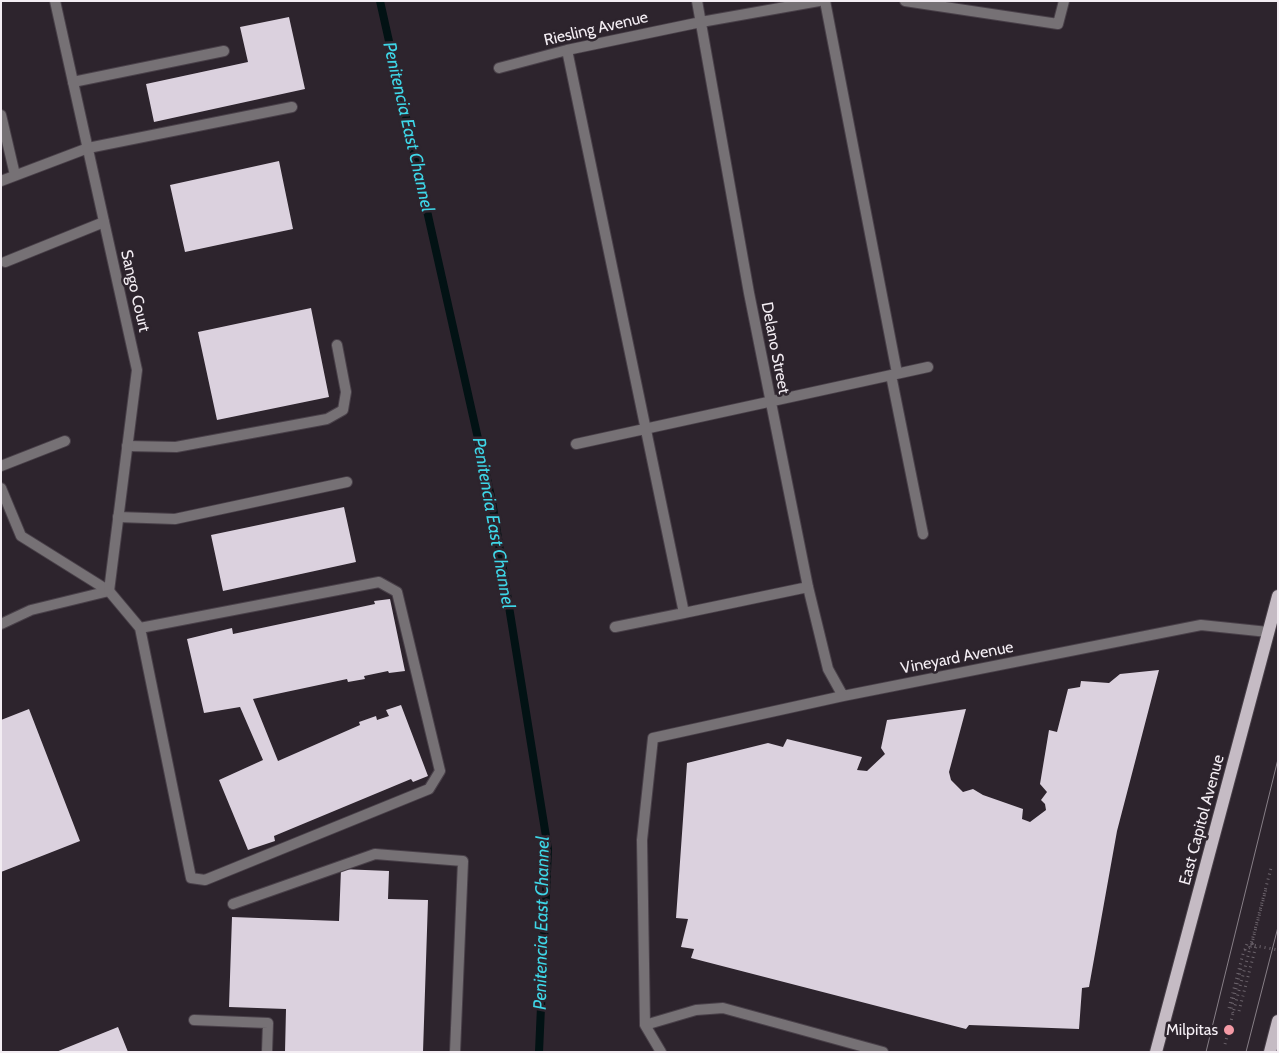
<!DOCTYPE html>
<html>
<head>
<meta charset="utf-8">
<style>
  body { margin:0 }
  #map { position:relative; width:1279px; height:1053px; overflow:hidden; background:#2d242d; font-family:Cabin,sans-serif }
  canvas { display:block }
  .frame { position:absolute; inset:0; border:2px solid #f3edf3; pointer-events:none }
</style>
</head>
<body>
<div id="map">
<canvas width="1279" height="1053"></canvas>
<div class="frame"></div>
</div>
<script>
const c = document.querySelector('canvas').getContext('2d');
c.lineJoin = 'round';
const toPath = rows => new Path2D(rows.map(r => 'M' + r).join(''));
function strokePath(path, color, width, dash) { c.strokeStyle = color; c.lineWidth = width; c.lineCap = dash ? 'butt' : 'round'; c.setLineDash(dash || []); c.stroke(path); }
function fillPath(path, color) { c.fillStyle = color; c.fill(path, 'evenodd'); }
function write(font, color, halo, rows, align = 'center') {
  c.font = font + ' Cabin,sans-serif'; c.lineWidth = 5; c.setLineDash([]); c.textBaseline = 'middle'; c.strokeStyle = halo; c.fillStyle = color; for (const [text, x, y, turn = 0] of rows) {
    c.save(); c.translate(x, y); c.rotate((+turn || 0) * Math.PI / 180); c.textAlign = isNaN(turn) ? turn : align; if (halo) c.strokeText(text, 0, 0); c.fillText(text, 0, 0); c.restore();
  }
}
strokePath(toPath([
  [380,1,492,501,548,849,539,1052]
]), '#021214', 8);
fillPath(toPath([
  [289,17,305,89,154,122,146,84,248,62,240,27],
  [279,161,293,229,185,252,170,185],
  [311,308,329,397,217,420,198,332],
  [344,507,356,562,223,591,211,535],
  [390,599,405,671,389,673,388,671,364,676,365,679,348,682,347,679,253,699,278,761,360,725,359,722,376,716,377,720,389,716,386,710,401,705,428,776,413,782,411,779,274,836,275,841,248,850,219,780,263,760,240,707,204,713,187,639,232,628,233,634,375,604,374,601],
  [1159,670,1117,831,1089,987,1082,988,1079,1029,969,1025,966,1029,691,958,694,949,681,947,688,919,676,918,687,763,768,743,783,747,787,739,862,757,857,770,867,771,885,754,881,748,887,720,966,709,949,772,951,780,963,792,973,789,983,795,1023,809,1022,819,1030,822,1046,810,1045,804,1041,800,1047,792,1040,784,1049,730,1057,732,1068,689,1080,687,1081,681,1109,683,1120,674],
  [29,709,80,841,1,872,1,720],
  [341,869,389,871,388,899,428,900,423,1052,285,1052,286,1009,229,1007,232,917,339,921],
  [118,1027,128,1052,56,1052]
]), '#dbd1de');
const service = toPath([
  [697,1,749,293,808,587,828,669,843,696],
  [825,1,897,373],
  [905,1,1058,24,1064,1],
  [567,50,684,613,808,587],
  [499,68,567,50,701,22,819,1],
  [73,82,224,51],
  [1,115,15,175],
  [1,181,88,148,292,107],
  [5,262,104,222],
  [891,375,923,534],
  [576,444,928,367],
  [127,446,176,447,327,419,343,410,346,392,337,345],
  [1,466,65,441],
  [1,488,21,536,109,591,140,628,191,878,205,880,429,789,440,771,397,592,379,582,140,628],
  [118,517,175,519,347,482],
  [1,624,31,610,109,591],
  [615,627,684,613],
  [233,904,375,854,463,861,455,1052],
  [194,1020,268,1023,267,1052],
  [645,1025,696,1010,723,1008,883,1052],
  [661,1052,645,1025,642,840,653,738,843,696,1201,625,1268,632]
]);
const minor = toPath([
  [55,1,137,370,109,591]
]);
const primary = toPath([
  [1156,1052,1278,596],
  [1270,1052,1278,1021]
]);
strokePath(service, '#494049', 12);
strokePath(minor, '#494049', 12);
strokePath(primary, '#494049', 14);
strokePath(toPath([
  [1253,943,1252,945,1278,950],
  [1239,1011,1256,946],
  [1233,1013,1231,1009,1241,968],
  [1225,1044,1271,868]
]), '#6b636b', 3, [1, 4]);
strokePath(service, '#767175', 10);
strokePath(minor, '#767175', 10);
strokePath(primary, '#c5bbc4', 12);
strokePath(toPath([
  [1206,1052,1278,759],
  [1246,1052,1278,927]
]), '#877f87', 1);
strokePath(toPath([
  [1245,950,1247,944,1252,945],
  [1229,1008,1244,950,1251,947,1266,889]
]), '#6b636b', 3, [1, 4]);
for (const [x, y, r, color] of [
  [1229,1030,6,"#f49aa5"]
]) { const dot = new Path2D(); dot.arc(x, y, r, 0, 2 * Math.PI); c.fillStyle = color; c.fill(dot); strokePath(dot, '#2d242d', 2); }
write('16px', '#f3edf3', '#2d242d', [
  ["Riesling Avenue",596,29,-13],
  ["Sango Court",135,291,77],
  ["Delano Street",775,348,79],
  ["Vineyard Avenue",957,658,-11],
  ["East Capitol Avenue",1202,820,-75]
]);
write('16px', '#f3edf3', '#2d242d', [
  ["Milpitas",1218,1030]
], 'right');
write('italic 18px', '#3ed6e7', '#2d242d', [
  ["Penitencia East Channel",408,127,77],
  ["Penitencia East Channel",493,523,80],
  ["Penitencia East Channel",542,923,-89]
]);
</script>
</body>
</html>
